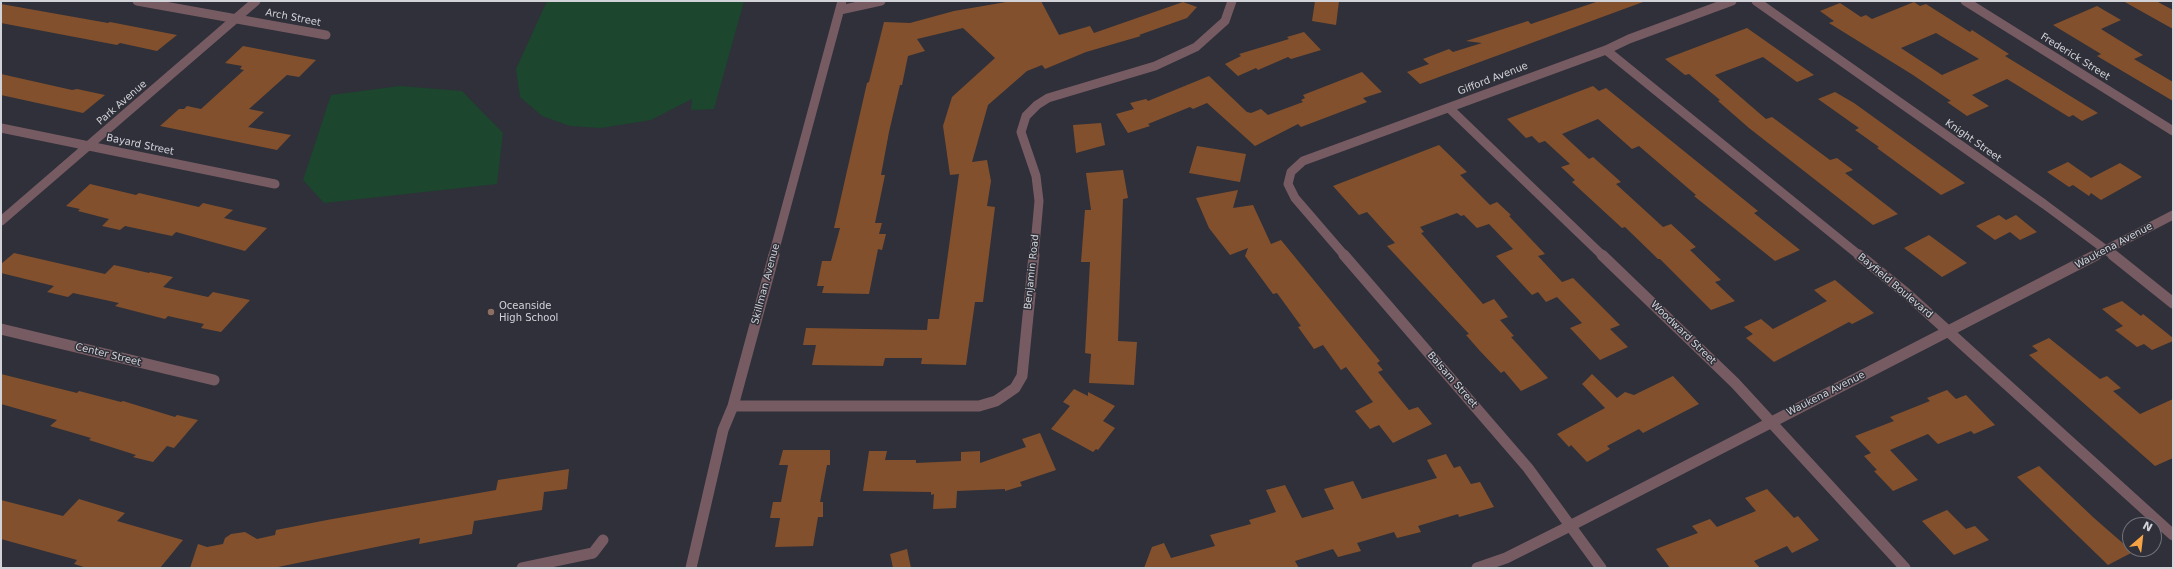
<!DOCTYPE html>
<html>
<head>
<meta charset="utf-8">
<style>
  body { margin:0 }
  #map { position:relative; width:2174px; height:569px; overflow:hidden; background:#2f3039; font-family:"DejaVu Sans",sans-serif }
  canvas { display:block }
  .frame { position:absolute; inset:0; border:2px solid #d2d3d9; pointer-events:none }
  .north { position:absolute; left:2122px; top:517px; width:40px; height:40px; box-sizing:border-box; background:#2f3039; border:1px solid #707179; border-radius:50%; rotate:28deg; font-size:11px; font-weight:700; line-height:16px; text-align:center; color:#d2d3d9 }
  .north::after { content:''; display:block; margin:auto; width:14px; height:18px; background:#f5a345; clip-path:polygon(50% 0,100% 100%,50% 72%,0 100%) }
</style>
</head>
<body>
<div id="map">
<canvas width="2174" height="569"></canvas>
<div class="frame"></div>
<div class="north">N</div>
</div>
<script>
const c = document.querySelector('canvas').getContext('2d');
c.lineJoin = 'round';
function fillPath(path, color) { c.fillStyle = color; c.fill(path, 'evenodd'); }
const toPath = rows => new Path2D(rows.map(r => 'M' + r).join(''));
function strokePath(path, color, width, dash) { c.strokeStyle = color; c.lineWidth = width; c.lineCap = dash ? 'butt' : 'round'; c.setLineDash(dash || []); c.stroke(path); }
function write(font, color, halo, rows, align = 'center') {
  c.font = font + ' "DejaVu Sans",sans-serif'; c.lineWidth = 3; c.setLineDash([]); c.textBaseline = 'middle'; c.strokeStyle = halo; c.fillStyle = color; for (const [text, x, y, turn = 0] of rows) {
    c.save(); c.translate(x, y); c.rotate((+turn || 0) * Math.PI / 180); c.textAlign = isNaN(turn) ? turn : align; if (halo) c.strokeText(text, 0, 0); c.fillText(text, 0, 0); c.restore();
  }
}
fillPath(toPath([
  [547,1,744,1,714,109,691,110,692,99,651,120,601,128,570,126,542,116,520,97,516,69],
  [400,86,462,91,503,133,497,184,324,203,303,180,331,95]
]), '#1c462d');
fillPath(toPath([
  [1012,1,1041,1,1059,35,1090,26,1094,33,1183,2,1197,7,1187,18,1139,35,1141,36,1086,52,1045,69,1042,65,1027,71,988,105,972,162,987,160,991,181,987,206,995,207,983,302,975,302,966,365,921,364,922,358,885,358,883,366,812,365,816,345,803,345,806,328,927,330,928,319,939,319,959,174,950,175,943,126,952,97,995,58,963,28,917,39,925,51,908,56,902,85,900,85,889,132,881,175,885,175,875,223,882,223,879,234,886,234,882,250,878,249,869,294,822,293,824,286,817,286,822,261,831,261,840,228,834,228,867,83,869,82,884,22,910,23,954,11],
  [1315,1,1339,1,1336,25,1312,21],
  [1599,1,1643,2,1420,84,1407,72,1429,64,1423,59,1449,49,1453,52,1482,43,1466,41,1528,21,1531,24],
  [2123,1,2156,1,2173,10,2173,29],
  [1914,2,1920,6,1926,4,1970,32,1972,30,2009,54,2005,56,2098,113,2082,121,2073,115,2069,117,2007,79,1972,95,1989,106,1967,116,1947,102,1951,101,1913,75,1829,23,1834,21,1820,11,1840,3,1861,17,1866,15,1872,19],
  [1936,33,1979,59,1942,75,1901,48],
  [1,4,108,23,110,22,177,35,157,51,120,43,117,45,1,23],
  [2097,6,2121,20,2101,29,2143,55,2134,59,2173,82,2173,101,2097,56,2101,54,2053,25],
  [1747,28,1814,75,1797,82,1763,57,1715,75,1766,119,1772,117,1830,160,1837,158,1853,170,1845,173,1898,214,1873,225,1749,128,1718,101,1720,100,1689,74,1685,75,1665,59],
  [1304,32,1321,50,1291,59,1288,57,1258,70,1256,68,1238,76,1225,64,1241,56,1239,54,1289,39,1287,37],
  [243,46,316,60,299,77,287,75,249,109,264,112,248,127,291,135,277,150,160,126,179,109,184,109,187,106,201,109,244,70,240,69,242,66,225,63],
  [1362,72,1382,92,1363,98,1367,102,1301,127,1298,124,1255,146,1207,103,1193,109,1190,107,1148,124,1150,126,1128,133,1116,114,1134,109,1130,103,1146,99,1148,101,1209,76,1247,112,1251,113,1261,109,1268,115,1303,102,1301,100,1305,98,1303,95],
  [1,74,72,90,77,89,105,95,83,113,1,95],
  [1593,86,1599,91,1606,88,1758,211,1754,213,1800,250,1775,261,1694,196,1696,195,1639,146,1632,149,1598,119,1562,134,1589,159,1593,157,1621,182,1616,184,1663,227,1671,224,1696,247,1690,250,1721,280,1715,282,1735,301,1711,310,1660,259,1658,259,1625,227,1622,228,1572,182,1575,180,1561,167,1570,164,1545,141,1539,143,1532,136,1526,138,1507,119],
  [1835,92,1854,103,1965,183,1941,195,1877,148,1879,147,1855,130,1859,128,1818,99],
  [1101,123,1105,145,1076,153,1073,125],
  [1439,145,1467,172,1460,175,1490,205,1497,202,1511,215,1509,216,1545,254,1538,256,1562,282,1573,278,1620,325,1610,329,1628,347,1600,360,1570,328,1582,323,1557,297,1546,302,1538,292,1532,295,1496,256,1513,249,1489,224,1477,228,1464,215,1461,216,1457,213,1420,227,1424,232,1421,233,1483,304,1494,299,1508,317,1500,320,1514,336,1511,337,1548,378,1521,391,1504,371,1501,373,1480,351,1466,335,1469,334,1387,246,1395,243,1367,212,1359,215,1333,186],
  [1197,146,1246,154,1240,182,1189,173],
  [2068,162,2091,178,2120,163,2142,177,2101,200,2091,193,2089,196,2073,185,2069,187,2047,172],
  [1123,170,1128,198,1123,199,1118,341,1137,342,1134,385,1089,383,1091,354,1085,353,1090,262,1081,262,1085,210,1091,210,1086,173],
  [90,184,136,195,139,193,199,207,203,203,233,210,224,218,267,228,245,251,176,232,172,236,125,226,120,230,102,226,109,219,78,211,80,209,66,206],
  [1238,190,1233,208,1253,205,1271,244,1281,240,1380,361,1377,363,1383,370,1378,372,1409,410,1418,407,1432,424,1393,443,1379,425,1370,429,1355,411,1373,402,1346,367,1341,370,1323,345,1314,349,1298,327,1301,326,1277,293,1273,294,1245,256,1248,248,1230,255,1209,228,1196,198],
  [1999,215,2006,220,2016,215,2037,232,2020,240,2010,232,1995,240,1976,226],
  [1929,235,1967,263,1942,277,1904,248],
  [14,253,105,274,114,265,149,273,150,272,173,277,163,287,208,297,213,292,250,300,221,332,201,328,204,324,168,316,165,319,115,306,119,303,73,293,68,297,47,292,54,286,1,273,1,264],
  [1835,280,1874,313,1852,324,1849,322,1774,362,1746,338,1753,334,1744,327,1761,319,1773,329,1827,301,1814,290],
  [2122,301,2141,316,2143,314,2173,338,2173,341,2152,350,2144,344,2137,347,2115,330,2123,326,2102,309],
  [2049,338,2100,379,2107,376,2121,388,2113,391,2140,414,2173,399,2173,458,2155,466,2029,355,2038,351,2032,346],
  [1,374,77,393,79,391,121,402,123,401,175,417,177,415,198,420,174,448,167,446,153,462,133,457,136,455,89,440,91,438,50,426,57,420,1,404],
  [1592,374,1617,398,1625,392,1634,395,1673,376,1699,404,1643,433,1639,429,1607,446,1610,449,1587,462,1571,445,1569,447,1557,434,1605,408,1582,384],
  [1074,389,1088,396,1088,392,1115,406,1103,421,1115,428,1098,450,1096,449,1093,452,1051,429,1070,406,1063,402],
  [1947,390,1956,399,1966,395,1995,425,1974,434,1971,431,1938,444,1928,434,1890,450,1918,480,1893,491,1874,471,1877,470,1864,456,1871,453,1855,436,1894,421,1890,417,1930,401,1927,398],
  [1040,433,1056,470,1020,482,1022,486,1005,491,1005,489,957,491,956,508,933,509,934,494,931,495,931,492,863,491,869,451,887,451,885,460,916,460,916,463,961,461,961,452,980,451,980,463,1026,447,1022,439],
  [783,450,830,450,830,465,827,465,820,502,823,502,823,517,818,517,813,546,775,547,780,518,770,518,773,502,781,502,788,465,779,465],
  [1446,454,1454,468,1460,466,1471,484,1480,482,1494,507,1459,517,1458,514,1418,526,1421,532,1397,538,1394,532,1357,543,1361,551,1338,557,1333,549,1295,561,1299,568,1144,568,1152,547,1164,543,1171,558,1215,546,1210,535,1251,524,1249,520,1276,512,1266,490,1285,485,1302,518,1334,509,1324,489,1353,481,1362,499,1437,478,1427,460],
  [2039,466,2094,518,2133,552,2108,565,2017,477],
  [569,469,567,489,544,492,542,510,474,521,472,534,419,544,420,538,273,568,190,568,198,544,207,547,223,544,225,538,231,534,245,532,257,539,275,535,276,530,327,520,496,490,498,480],
  [1767,489,1794,518,1798,516,1819,540,1792,553,1787,546,1754,561,1760,568,1670,568,1656,549,1698,533,1692,526,1710,519,1717,527,1756,511,1745,498],
  [79,499,125,513,117,521,183,540,160,568,87,568,74,564,77,560,1,539,1,500,63,516],
  [1947,510,1966,529,1975,526,1989,540,1954,555,1922,521],
  [907,549,911,568,893,568,890,554]
]), '#83502d');
strokePath(toPath([
  [137,1,326,35],
  [1756,1,2044,204,2114,256],
  [1965,1,2173,131],
  [840,10,881,1],
  [1606,50,1860,256],
  [1449,108,1603,256],
  [1,128,275,184],
  [1,221,256,1],
  [773,256,842,1],
  [1034,256,1039,201,1036,176,1021,132,1026,116,1037,105,1048,98,1155,66,1196,47,1225,21,1232,1],
  [1345,256,1295,198,1288,184,1291,172,1303,161,1606,50,1629,39,1732,1],
  [2094,256,2173,215]
]), '#775b62', 9);
strokePath(toPath([
  [1344,255,1528,468,1601,568],
  [1602,255,1735,383,1905,568],
  [1859,255,1907,294,2173,535],
  [2113,255,2173,303],
  [1,329,214,380],
  [733,406,979,406,996,401,1015,388,1022,376,1034,255],
  [522,568,593,553,603,540],
  [691,568,723,430,733,406,774,255],
  [1477,568,1506,558,1570,526,2096,255]
]), '#775b62', 11);
for (const [x, y, r, color] of [
  [491,312,4,"#8d6e63"]
]) { const dot = new Path2D(); dot.arc(x, y, r, 0, 2 * Math.PI); c.fillStyle = color; c.fill(dot); strokePath(dot, '#2f3039', 1.5); }
write('10px', '#d2d3d9', '#2f3039', [
  ["Arch Street",293,18,11],
  ["Frederick Street",2075,57,32],
  ["Gifford Avenue",1493,79,-21],
  ["Park Avenue",122,103,-41],
  ["Knight Street",1973,141,35],
  ["Bayard Street",140,145,12],
  ["Waukena Avenue",2114,246,-28],
  ["Benjamin Road",1032,272,-84],
  ["Skillman Avenue",766,284,-75],
  ["Bayfield Boulevard",1895,286,40],
  ["Woodward Street",1683,333,44],
  ["Center Street",108,355,14],
  ["Balsam Street",1452,380,49],
  ["Waukena Avenue",1826,394,-27]
]);
write('10px', '#d2d3d9', '#2f3039', [
  ["Oceanside",499,306],
  ["High School",499,318]
], 'left');
</script>
</body>
</html>
